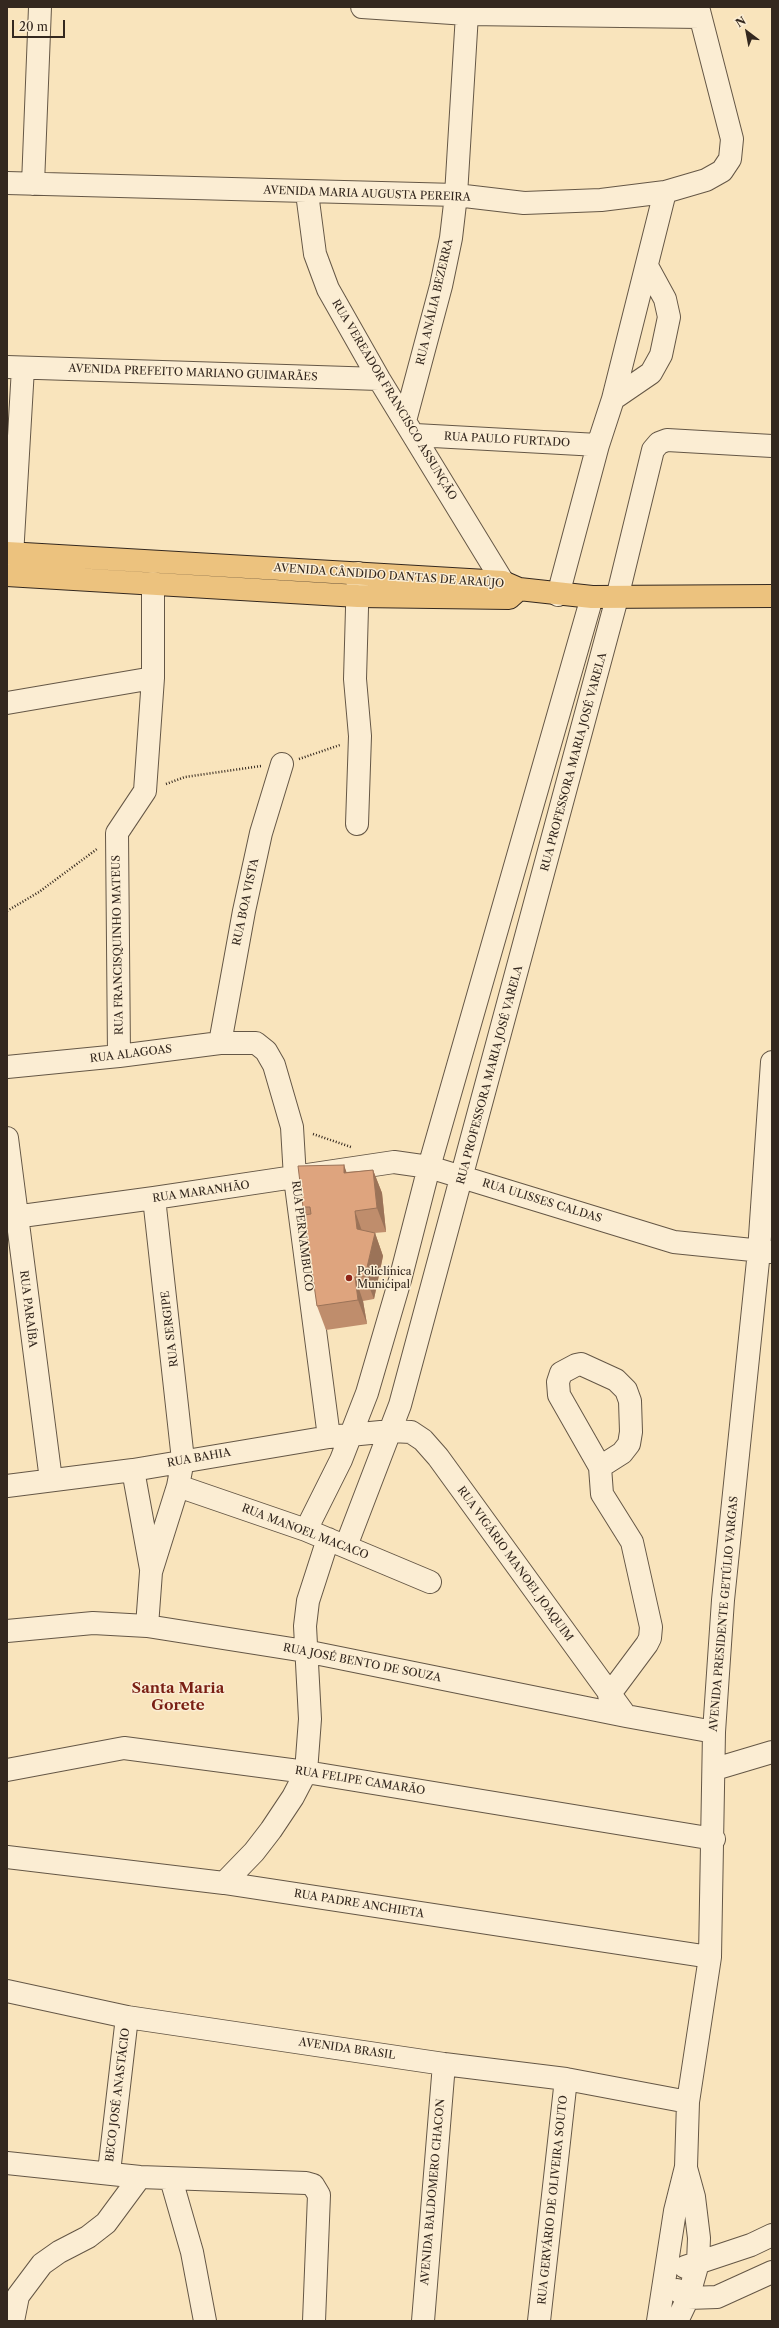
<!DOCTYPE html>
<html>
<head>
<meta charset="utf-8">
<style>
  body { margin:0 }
  #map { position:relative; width:779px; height:2328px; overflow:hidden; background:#f9e4bc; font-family:"Libre Caslon Text",serif }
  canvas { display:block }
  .frame { position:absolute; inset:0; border:8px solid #34281f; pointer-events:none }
  .north { position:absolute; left:727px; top:12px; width:40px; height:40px; -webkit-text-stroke:3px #fbedd3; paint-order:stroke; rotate:328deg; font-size:11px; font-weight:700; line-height:16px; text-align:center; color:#34281f }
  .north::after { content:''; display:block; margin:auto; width:14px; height:18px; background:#34281f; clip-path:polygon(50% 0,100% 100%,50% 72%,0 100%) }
  .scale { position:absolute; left:12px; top:20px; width:53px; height:18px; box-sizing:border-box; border:2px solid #34281f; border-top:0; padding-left:5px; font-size:12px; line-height:14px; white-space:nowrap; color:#34281f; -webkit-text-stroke:3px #fbedd3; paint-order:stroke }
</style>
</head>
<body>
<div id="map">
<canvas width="779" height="2328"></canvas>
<div class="frame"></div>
<div class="north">N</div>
<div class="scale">20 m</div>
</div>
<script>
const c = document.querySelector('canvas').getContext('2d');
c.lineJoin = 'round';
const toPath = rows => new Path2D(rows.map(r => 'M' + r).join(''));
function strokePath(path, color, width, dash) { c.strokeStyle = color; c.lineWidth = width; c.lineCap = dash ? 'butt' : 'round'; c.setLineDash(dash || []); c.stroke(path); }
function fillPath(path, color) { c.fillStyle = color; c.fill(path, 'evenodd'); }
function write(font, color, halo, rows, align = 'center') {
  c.font = font + ' "Libre Caslon Text",serif'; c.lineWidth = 3; c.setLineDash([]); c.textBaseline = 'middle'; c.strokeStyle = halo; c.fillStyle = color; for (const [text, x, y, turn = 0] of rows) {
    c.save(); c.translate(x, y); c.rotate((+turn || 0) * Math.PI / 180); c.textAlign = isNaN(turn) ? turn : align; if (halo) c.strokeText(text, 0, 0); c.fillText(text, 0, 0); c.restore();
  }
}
const minor = toPath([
  [362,7,467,14,700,17],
  [7,183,456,195,524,203,601,200,665,192,706,180,722,171,730,159,732,139,698,7],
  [33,184,40,7],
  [307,193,315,254,328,289,379,379,503,582,509,597],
  [7,367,379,379],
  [613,399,651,373,661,355,669,317,665,299,647,266],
  [405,421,441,286,451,238,456,195,467,14],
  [415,435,598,445],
  [11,573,23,368],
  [558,595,598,445,613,399,665,192],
  [7,703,153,678],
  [357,824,360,736,355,679,358,573],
  [220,1043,244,911,261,833,282,764],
  [119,1056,117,833,145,791,153,678,153,583],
  [7,1067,119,1056,220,1043,256,1043,266,1051,274,1065,292,1127,295,1178,329,1437],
  [7,1138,51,1480],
  [7,1218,154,1198,394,1162,429,1167,674,1242,772,1252],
  [600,1467,622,1453,629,1444,631,1432,630,1401,626,1390,616,1380,581,1364,576,1365,561,1373,558,1382,559,1395,600,1467,602,1494,632,1542,651,1627,650,1638,647,1644,609,1695],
  [133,1470,151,1569],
  [7,1486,133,1470,329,1437,391,1431,411,1432,423,1440,438,1457,626,1716],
  [178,1486,306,1530,430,1582],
  [306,1530,341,1460,367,1393,400,1280,429,1167,592,597],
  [346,1546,400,1405,617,598,653,450,659,443,667,440,772,446],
  [147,1626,151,1572,178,1486,183,1460,154,1198],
  [7,1631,93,1623,147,1626,305,1651,626,1716,714,1732],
  [715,1769,772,1752],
  [7,1770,124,1748,306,1772,714,1839],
  [7,1857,224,1883,710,1957],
  [224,1883,254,1852,271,1830,293,1797,306,1772,310,1719,305,1626,308,1601,328,1539],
  [7,1991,127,2017,444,2064,566,2079,688,2102],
  [7,2163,140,2177,306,2183,313,2185,319,2195,314,2321],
  [109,2172,127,2017],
  [171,2179,192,2252,205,2321],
  [685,2267,751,2245,772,2235],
  [677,2290,688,2298,717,2297,772,2272],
  [13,2321,18,2296,42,2264,59,2252,88,2237,106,2223,140,2177],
  [423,2321,444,2064],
  [539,2321,566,2079],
  [658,2321,675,2211,686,2167,688,2102,710,1957,714,1732,723,1600,759,1251,772,1062],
  [677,2321,688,2298,698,2263,699,2238,694,2197,686,2168]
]);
const major = toPath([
  [7,553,503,582,519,589,592,597,772,596],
  [7,575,358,596,509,598,519,589]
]);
strokePath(minor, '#655746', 24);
strokePath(major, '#34281f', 24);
strokePath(toPath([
  [299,759,340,745],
  [166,784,185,777,261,766],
  [7,911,39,892,97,849],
  [313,1134,351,1147]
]), '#34281f', 2.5, [1, 2]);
strokePath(minor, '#fbedd3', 22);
strokePath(major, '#ecc27e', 22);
fillPath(toPath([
  [344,1165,346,1172,373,1170,382,1193,386,1232,374,1233,375,1233,383,1256,374,1299,363,1301,367,1324,326,1330,317,1306,306,1215,303,1207]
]), '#bf8d6c');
fillPath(toPath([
  [344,1165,352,1188,344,1173],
  [373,1170,382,1193,386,1232,377,1208],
  [355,1211,363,1234,357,1229],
  [375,1233,383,1256,374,1299,365,1276],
  [355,1277,363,1301,367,1324,358,1300]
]), '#9b7358');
const building = toPath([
  [344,1165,344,1173,373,1170,377,1208,355,1211,357,1229,375,1233,365,1276,355,1277,358,1300,317,1306,304,1215,311,1214,310,1207,303,1207,298,1166,344,1165]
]);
fillPath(building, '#dea47e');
strokePath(building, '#9b7358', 1);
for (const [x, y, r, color] of [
  [349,1278,4,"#8f2418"]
]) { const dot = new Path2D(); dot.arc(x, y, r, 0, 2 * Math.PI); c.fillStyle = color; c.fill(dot); strokePath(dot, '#fbedd3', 1.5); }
write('11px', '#34281f', '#fbedd3', [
  ["AVENIDA MARIA AUGUSTA PEREIRA",367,194,2],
  ["RUA ANÁLIA BEZERRA",435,302,-77],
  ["AVENIDA PREFEITO MARIANO GUIMARÃES",193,373,2],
  ["RUA VEREADOR FRANCISCO ASSUNÇÃO",394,400,59],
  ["RUA PAULO FURTADO",507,440,3],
  ["AVENIDA CÂNDIDO DANTAS DE ARAÚJO",389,576,4],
  ["RUA PROFESSORA MARIA JOSÉ VARELA",574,762,-75],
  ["RUA BOA VISTA",246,902,-78],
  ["RUA FRANCISQUINHO MATEUS",118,945,-91],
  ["RUA ALAGOAS",131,1054,-7],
  ["RUA PROFESSORA MARIA JOSÉ VARELA",490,1075,-75],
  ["RUA MARANHÃO",201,1192,-8],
  ["RUA ULISSES CALDAS",542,1201,17],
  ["RUA PERNAMBUCO",302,1236,83],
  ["RUA PARAÍBA",28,1309,83],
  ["RUA SERGIPE",170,1329,-97],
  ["RUA BAHIA",199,1458,-10],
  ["RUA MANOEL MACACO",305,1532,21],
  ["RUA VIGÁRIO MANOEL JOAQUIM",515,1564,54],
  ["AVENIDA PRESIDENTE GETÚLIO VARGAS",724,1614,-85],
  ["RUA JOSÉ BENTO DE SOUZA",362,1663,11],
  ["RUA FELIPE CAMARÃO",360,1781,9],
  ["RUA PADRE ANCHIETA",359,1904,9],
  ["AVENIDA BRASIL",347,2049,8],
  ["BECO JOSÉ ANASTÁCIO",118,2095,-83],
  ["AVENIDA BALDOMERO CHACON",433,2192,-85],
  ["RUA GERVÁRIO DE OLIVEIRA SOUTO",553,2200,-84]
]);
write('11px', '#34281f', '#fbedd3', [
  ["Policlínica",357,1272],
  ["Municipal",357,1285]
], 'left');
write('bold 15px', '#7a1f14', '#fbedd3', [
  ["Santa Maria",178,1689],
  ["Gorete",178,1706]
]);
</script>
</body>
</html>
